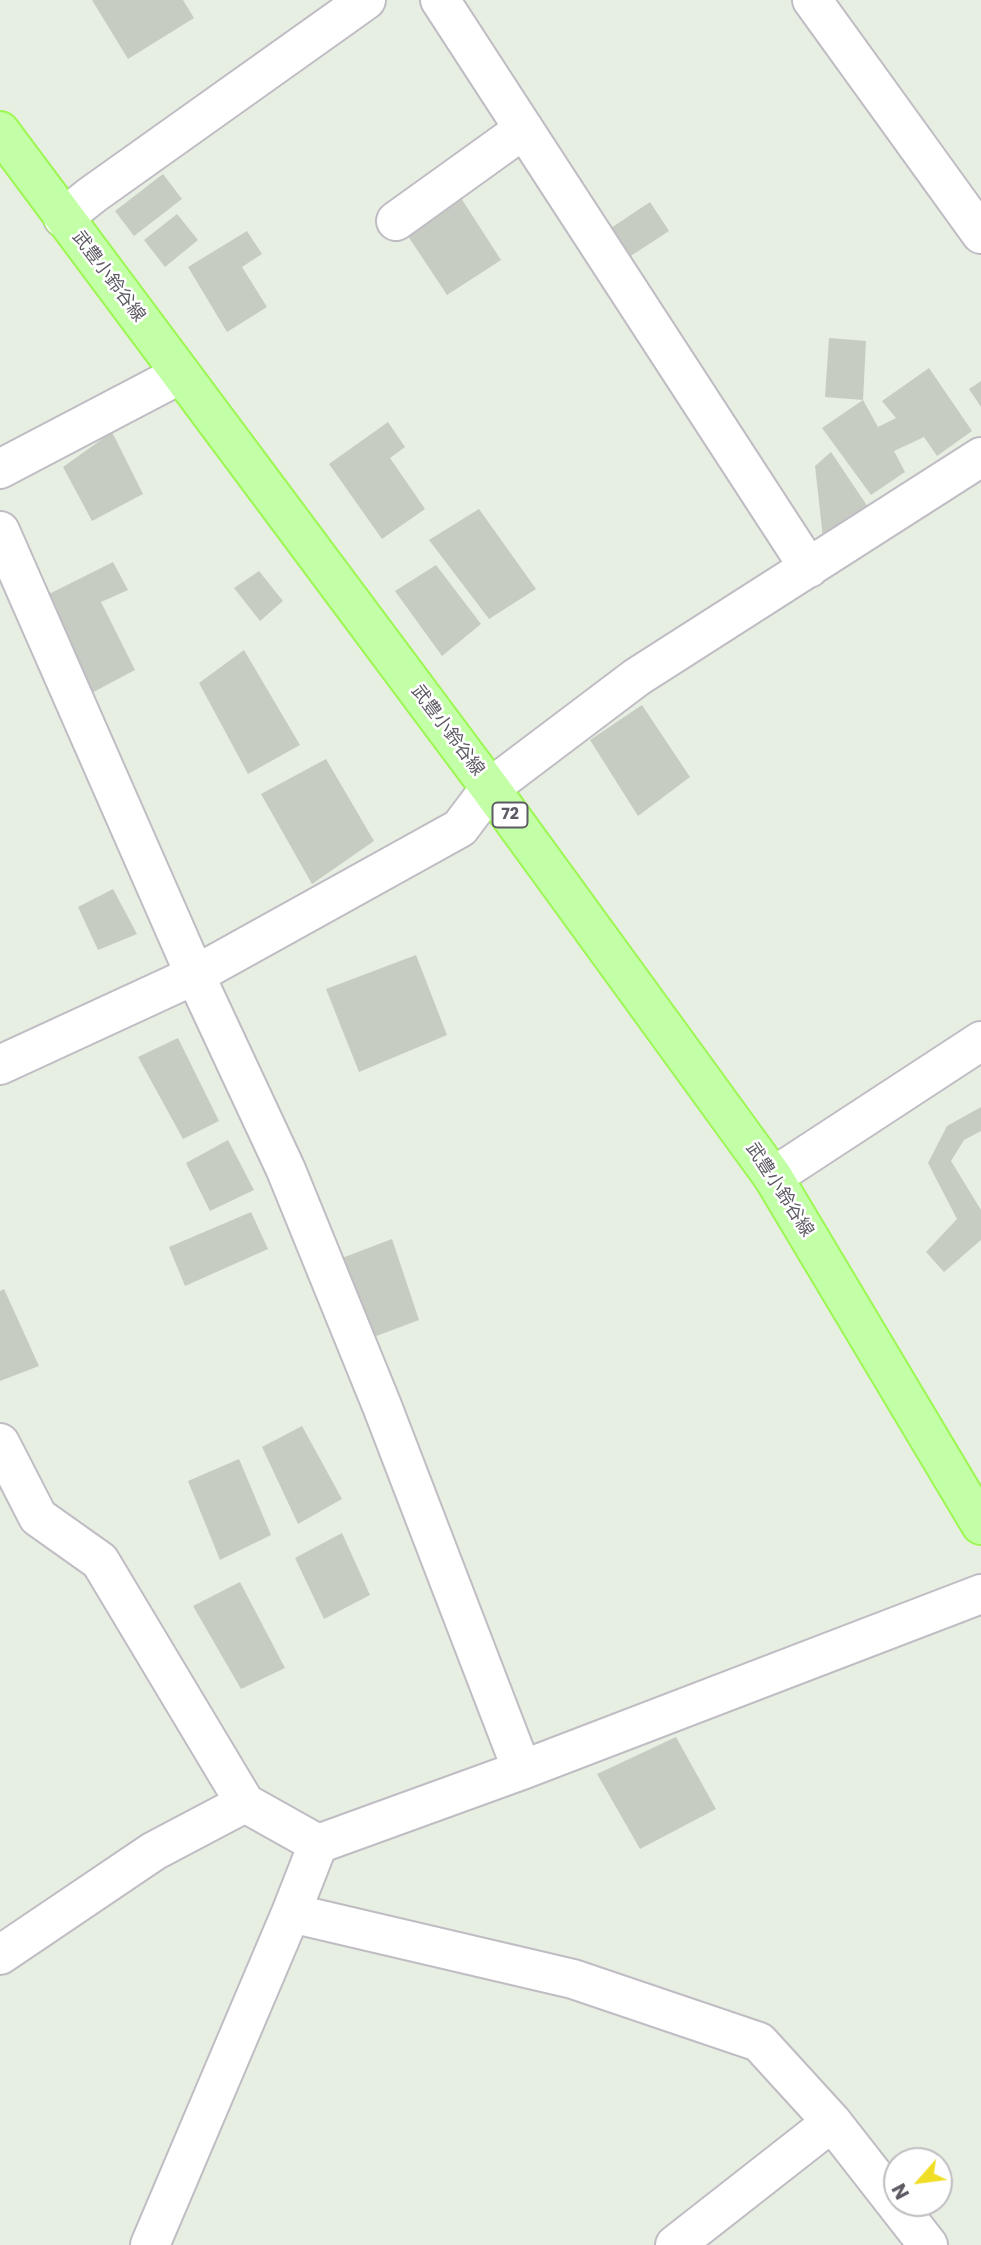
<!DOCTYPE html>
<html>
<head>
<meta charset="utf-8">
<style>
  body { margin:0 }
  #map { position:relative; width:981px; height:2245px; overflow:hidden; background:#e7eee2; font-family:Poppins,sans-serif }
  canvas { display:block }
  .north { position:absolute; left:883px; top:2147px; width:70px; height:70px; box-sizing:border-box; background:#fff; border:2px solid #bfbdc1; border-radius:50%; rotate:242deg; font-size:19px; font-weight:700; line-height:28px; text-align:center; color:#5e5a64 }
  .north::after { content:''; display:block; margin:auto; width:24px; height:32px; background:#f0de26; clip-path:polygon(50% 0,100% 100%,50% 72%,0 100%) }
</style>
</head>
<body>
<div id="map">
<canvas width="981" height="2245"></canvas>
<div class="north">N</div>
</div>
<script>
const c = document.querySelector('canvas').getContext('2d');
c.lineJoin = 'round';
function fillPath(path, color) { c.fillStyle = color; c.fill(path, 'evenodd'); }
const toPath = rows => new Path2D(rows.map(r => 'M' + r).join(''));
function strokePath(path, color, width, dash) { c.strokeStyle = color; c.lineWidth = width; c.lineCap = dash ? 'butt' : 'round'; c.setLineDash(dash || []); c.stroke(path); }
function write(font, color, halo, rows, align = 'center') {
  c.font = font + ' Poppins,"Noto Sans JP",sans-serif'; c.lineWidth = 5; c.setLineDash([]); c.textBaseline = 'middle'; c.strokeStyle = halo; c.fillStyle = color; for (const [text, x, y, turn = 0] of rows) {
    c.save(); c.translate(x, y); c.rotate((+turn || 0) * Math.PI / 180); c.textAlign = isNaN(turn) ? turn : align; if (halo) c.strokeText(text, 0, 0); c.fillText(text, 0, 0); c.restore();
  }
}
fillPath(toPath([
  [92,0,183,0,194,18,128,59],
  [163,174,182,199,134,236,115,211],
  [461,198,501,260,447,295,406,233],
  [650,202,669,231,620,263,602,234],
  [177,214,198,240,165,267,144,240],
  [247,231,262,254,242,267,267,307,227,332,188,267],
  [829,338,866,341,863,400,878,427,896,418,882,401,929,368,972,431,937,456,924,437,894,451,905,472,871,495,822,428,863,400,825,397],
  [981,381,981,407,969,389],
  [388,422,405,447,390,458,425,509,382,539,329,464],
  [112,432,143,494,92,521,63,467],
  [831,452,870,510,823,538,815,466],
  [479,509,536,589,489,619,429,540],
  [113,562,128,590,101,602,135,670,86,696,43,597],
  [436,565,481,624,442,656,395,591],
  [259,571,283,601,260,621,234,588],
  [244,650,300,745,248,774,199,683],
  [642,705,690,777,638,816,590,740],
  [326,759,374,841,312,884,261,794],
  [113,889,137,934,98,950,78,907],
  [416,955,447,1035,359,1072,326,989],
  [178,1038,219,1121,183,1139,138,1057],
  [981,1107,981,1131,964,1140,951,1161,981,1210,981,1240,944,1272,926,1252,957,1219,928,1163,947,1126],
  [228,1140,254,1190,210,1211,186,1163],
  [251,1212,268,1249,185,1286,169,1247],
  [392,1239,419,1320,371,1338,342,1258],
  [4,1289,39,1366,0,1381,0,1291],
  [302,1426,342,1499,298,1524,262,1447],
  [239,1459,271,1535,220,1560,188,1481],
  [342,1533,370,1595,324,1619,295,1558],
  [240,1582,285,1668,241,1689,193,1606],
  [676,1737,716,1809,640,1849,597,1774]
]), '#c6ccc1');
const minor = toPath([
  [440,0,809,568],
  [812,0,981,234],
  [63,218,92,195,366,0],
  [396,221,524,129],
  [0,469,181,374],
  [0,531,195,975,286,1170,382,1406,522,1770],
  [0,1065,195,975,460,828,490,788,637,677,981,457],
  [773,1177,981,1041],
  [0,1443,38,1517,100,1561,245,1803,318,1844],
  [291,1913,573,1979,759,2042,832,2122,928,2245],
  [0,1955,154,1851,245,1803],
  [150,2245,291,1913,318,1844,522,1770,981,1594],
  [675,2245,832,2122]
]);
const major = toPath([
  [0,131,490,788,773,1177,981,1525]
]);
strokePath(minor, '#c0bcc4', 42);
strokePath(major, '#9cf752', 42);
strokePath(minor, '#fff', 38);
strokePath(major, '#c3ffa6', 38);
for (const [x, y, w] of [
  [510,815,35]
]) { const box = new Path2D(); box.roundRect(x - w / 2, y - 12.5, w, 25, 5); c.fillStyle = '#fff'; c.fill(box); strokePath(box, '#5e5a64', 2); }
write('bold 16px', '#5e5a64', null, [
  ["72",510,815]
]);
write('18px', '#5e5a64', '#fff', [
  ["武豊小鈴谷線",108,277,53],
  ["武豊小鈴谷線",447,731,53],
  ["武豊小鈴谷線",779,1190,57]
]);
</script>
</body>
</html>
